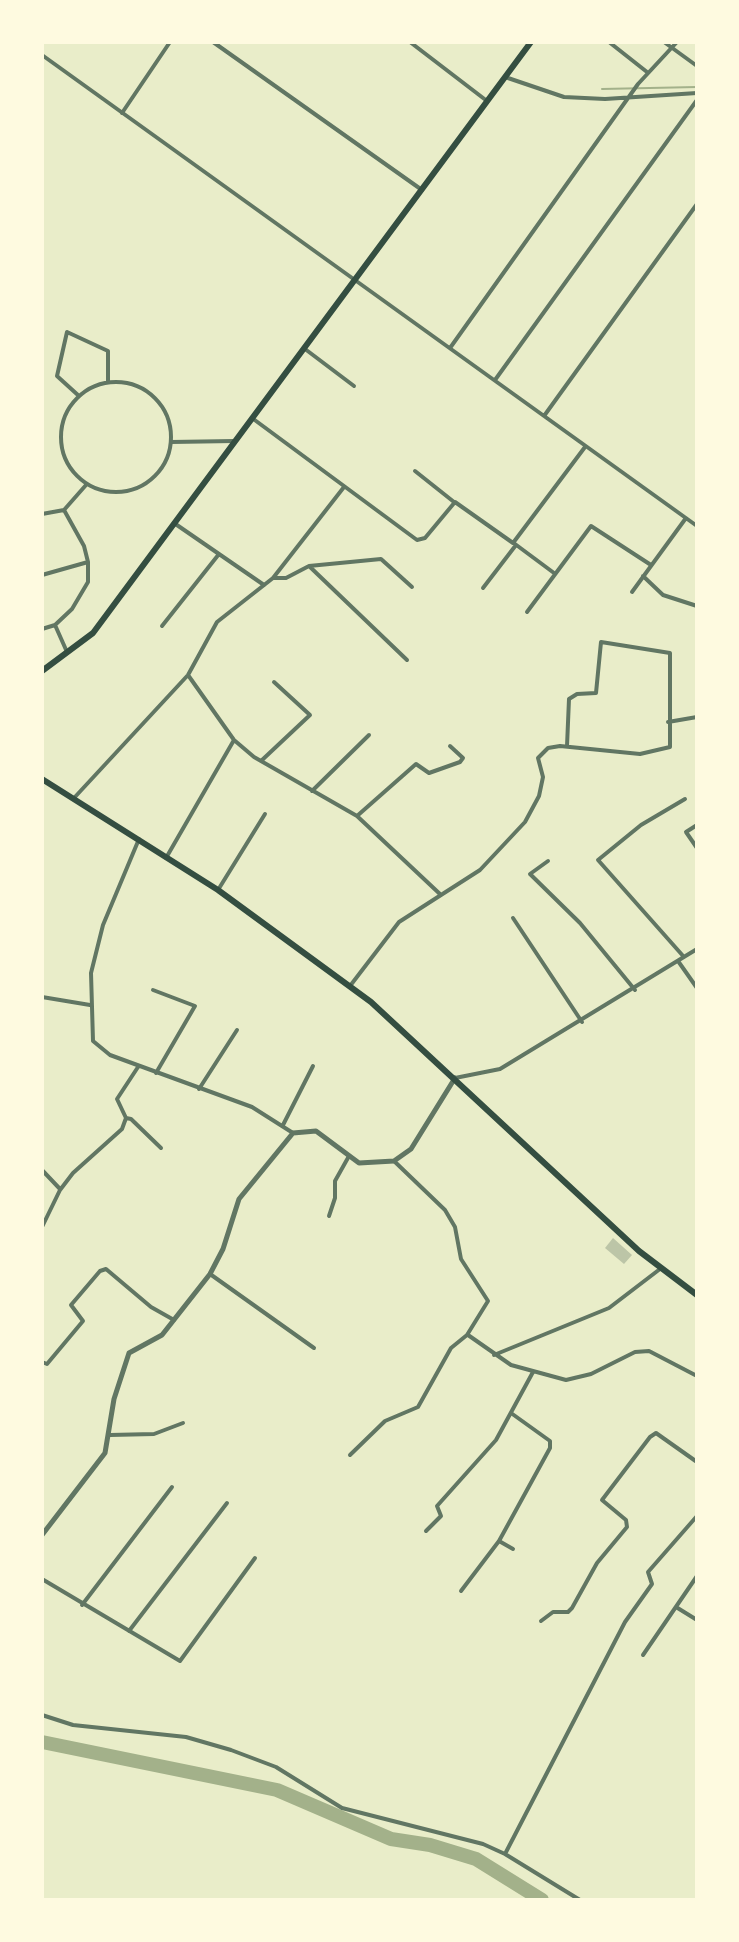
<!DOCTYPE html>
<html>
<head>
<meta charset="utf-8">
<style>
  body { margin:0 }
  #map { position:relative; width:739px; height:1942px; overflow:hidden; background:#e9edc9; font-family:"IBM Plex Serif",serif }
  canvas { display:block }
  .frame { position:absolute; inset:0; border:44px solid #fefae0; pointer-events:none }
</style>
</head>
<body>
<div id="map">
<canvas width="739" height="1942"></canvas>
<div class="frame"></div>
</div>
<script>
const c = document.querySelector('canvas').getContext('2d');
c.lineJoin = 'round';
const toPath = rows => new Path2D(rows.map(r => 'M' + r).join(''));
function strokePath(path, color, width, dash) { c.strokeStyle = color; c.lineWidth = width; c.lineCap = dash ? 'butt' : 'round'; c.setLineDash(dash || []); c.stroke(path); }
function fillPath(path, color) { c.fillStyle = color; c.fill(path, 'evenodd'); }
strokePath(toPath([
  [602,89,697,87]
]), '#a3b18a', 2);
strokePath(toPath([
  [42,1742,277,1790,391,1839,430,1845,476,1859,542,1900]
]), '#a3b18a', 14);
fillPath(toPath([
  [613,1238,632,1255,624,1264,605,1248]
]), '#bcc5a7');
strokePath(toPath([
  [213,42,422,190],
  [410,42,487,101],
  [609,42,647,72],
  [664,42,697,66],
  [42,55,697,526],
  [505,77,564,97,605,99,697,93],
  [122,113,170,42],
  [450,348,638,84,677,42],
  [305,349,354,386],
  [495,380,697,100],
  '61 437a55 55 0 1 1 110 0a55 55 0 1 1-110 0Z',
  [79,396,57,376,67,332,108,351,108,382],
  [544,416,697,204],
  [252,418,417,540,425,538,455,502,513,543,585,447],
  [171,442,234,441],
  [415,471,454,502],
  [42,514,64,510,86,485],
  [174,523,264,585],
  [515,544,554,573],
  [309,566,407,660],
  [42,575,88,562],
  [643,576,663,595,697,606],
  [273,578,286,578,309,566,381,559,412,587],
  [483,588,516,545],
  [632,592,686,518],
  [527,612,591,526,651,565],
  [55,625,67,652],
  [162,626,219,554],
  [697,627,697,626],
  [42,629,55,625,72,609,88,582,88,562,84,546,64,510],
  [188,675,234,740,254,757,357,816,441,895,399,922,350,986],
  [668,722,697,717],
  [261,761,310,715,274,682],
  [312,791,369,735],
  [74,798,188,675,217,622,273,578,344,487],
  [357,816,416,764,429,773,460,762,463,758,450,746],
  [697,825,686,832,697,848],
  [139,839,103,925,91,973,93,1041,110,1055,252,1107,293,1133],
  [166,858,234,740],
  [548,861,530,874,580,923,635,990],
  [218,890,265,814],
  [441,895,480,870,525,822,539,796,543,777,538,758,548,748,560,746,640,754,670,747,670,653,601,642,596,693,577,694,569,699,567,746],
  [513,918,582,1022],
  [684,957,598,860,641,825,685,799],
  [678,961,697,988],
  [153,990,195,1006,156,1073],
  [42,997,90,1005],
  [455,1078,500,1069,697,949],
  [199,1089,237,1030],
  [126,1118,131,1119,161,1148],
  [283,1125,313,1066],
  [42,1170,60,1189],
  [329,1216,335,1198,335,1181,349,1156],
  [42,1227,60,1190,73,1173,122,1129,126,1118,117,1099,138,1067],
  [210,1274,314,1348],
  [468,1335,511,1365,566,1380,591,1374,635,1352,649,1351,697,1376],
  [494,1355,609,1308,660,1269],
  [42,1362,47,1364,83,1321,71,1305,100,1271,106,1269,151,1307,174,1320],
  [110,1435,154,1434,183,1423],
  [350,1455,385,1421,418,1407,451,1348,467,1335,488,1301,461,1259,455,1227,445,1210,394,1161],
  [426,1531,441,1516,437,1506,496,1440,533,1372],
  [499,1541,513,1549],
  [42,1579,180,1661,255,1558],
  [461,1591,499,1541,550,1448,550,1441,511,1413],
  [82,1605,172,1487],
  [676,1607,697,1620],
  [541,1621,553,1612,568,1612,572,1608,597,1563,627,1527,626,1520,602,1500,650,1437,656,1433,697,1462],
  [129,1631,227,1503],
  [643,1655,697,1576],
  [42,1715,73,1725,186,1737,231,1750,276,1767,342,1808,483,1844,505,1854,625,1622,652,1584,648,1572,697,1516],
  [505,1854,580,1900]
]), '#617663', 4);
strokePath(toPath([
  [42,1535,105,1453,114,1399,129,1353,162,1335,210,1274,223,1249,239,1199,293,1133,316,1131,359,1163,394,1161,411,1149,455,1078]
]), '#617663', 5);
strokePath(toPath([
  [42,671,93,633,531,42],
  [42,779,218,890,371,1002,639,1251,697,1295]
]), '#344e41', 6);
</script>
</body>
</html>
